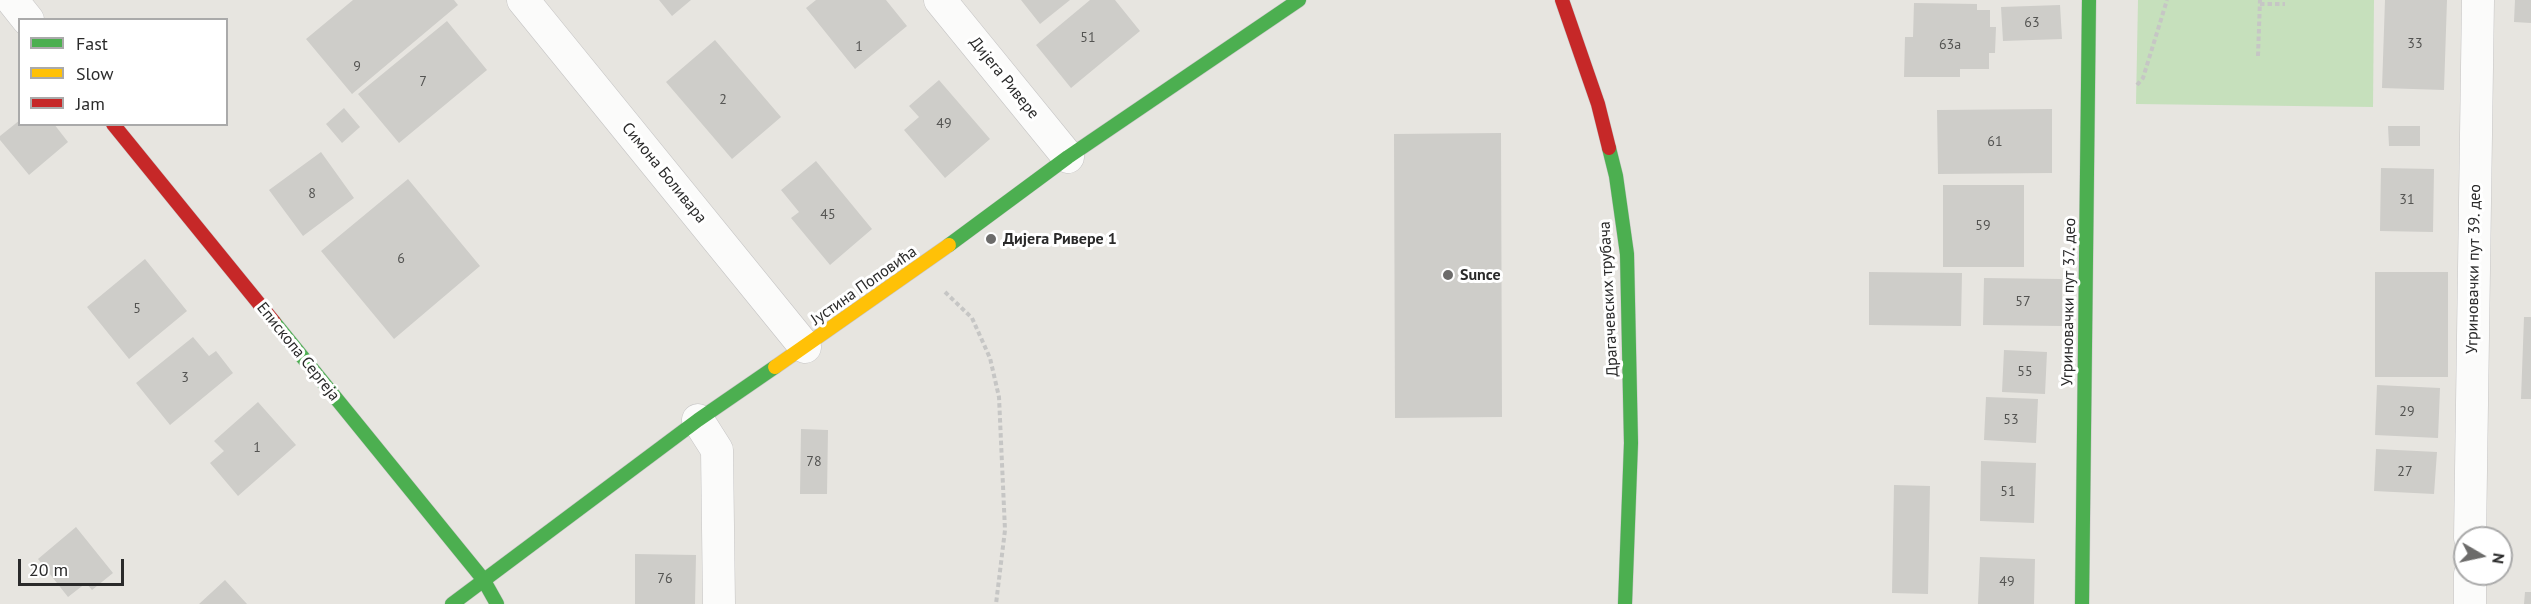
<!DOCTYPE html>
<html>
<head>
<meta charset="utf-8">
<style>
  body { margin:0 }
  #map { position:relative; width:2531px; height:604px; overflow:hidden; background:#e7e5e0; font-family:"PT Sans",sans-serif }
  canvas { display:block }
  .legend { position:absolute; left:18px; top:18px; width:210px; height:108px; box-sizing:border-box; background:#fff; border:2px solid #aaa; margin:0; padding:8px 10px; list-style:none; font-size:18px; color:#2a2a2a }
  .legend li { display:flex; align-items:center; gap:12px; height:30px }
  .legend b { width:30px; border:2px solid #aaa }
  .north { position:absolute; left:2453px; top:526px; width:60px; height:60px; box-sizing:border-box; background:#fff; border:2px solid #aaa; border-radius:50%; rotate:99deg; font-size:16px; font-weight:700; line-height:24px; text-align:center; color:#2a2a2a }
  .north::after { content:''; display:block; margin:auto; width:21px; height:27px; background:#6c6b6a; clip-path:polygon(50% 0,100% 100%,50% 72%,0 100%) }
  .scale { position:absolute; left:18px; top:559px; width:106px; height:27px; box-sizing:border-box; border:3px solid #2a2a2a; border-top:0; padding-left:8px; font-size:18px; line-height:21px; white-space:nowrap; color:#2a2a2a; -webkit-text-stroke:4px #fff; paint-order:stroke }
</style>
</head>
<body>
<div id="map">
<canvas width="2531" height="604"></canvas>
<ul class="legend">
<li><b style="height:8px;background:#4caf50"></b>Fast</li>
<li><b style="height:8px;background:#ffc107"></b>Slow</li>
<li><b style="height:8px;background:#c62828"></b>Jam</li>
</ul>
<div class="north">N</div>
<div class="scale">20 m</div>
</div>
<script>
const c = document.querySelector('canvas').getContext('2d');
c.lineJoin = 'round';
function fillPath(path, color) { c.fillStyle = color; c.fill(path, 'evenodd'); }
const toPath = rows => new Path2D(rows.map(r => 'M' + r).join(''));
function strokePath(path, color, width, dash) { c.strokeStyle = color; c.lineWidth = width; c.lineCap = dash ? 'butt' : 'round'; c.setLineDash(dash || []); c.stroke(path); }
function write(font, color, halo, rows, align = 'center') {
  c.font = font + ' "PT Sans",sans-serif'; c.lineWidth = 6; c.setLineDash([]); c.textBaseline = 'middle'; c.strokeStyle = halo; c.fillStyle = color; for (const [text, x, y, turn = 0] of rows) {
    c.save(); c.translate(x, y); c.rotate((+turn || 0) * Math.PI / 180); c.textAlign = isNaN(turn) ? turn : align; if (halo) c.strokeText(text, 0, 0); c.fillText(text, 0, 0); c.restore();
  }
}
fillPath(toPath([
  [2138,0,2374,0,2373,107,2136,104]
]), '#c6e0bc');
fillPath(toPath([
  [353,0,454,0,458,5,352,94,306,39],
  [659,0,691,0,672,16],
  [816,0,886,0,907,26,855,69,806,8],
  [1021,0,1070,0,1040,24],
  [1090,0,1115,0,1140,31,1071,88,1036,45],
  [2385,0,2447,0,2444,90,2382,88],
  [2515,0,2531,0,2531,23,2514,22],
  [1914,3,1977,4,1977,10,1990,10,1990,27,1996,27,1995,53,1989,53,1989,69,1960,69,1960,77,1904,77,1905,37,1913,37],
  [2060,5,2062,39,2003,41,2001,7],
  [447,21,487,70,399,143,358,94],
  [715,40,781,117,732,159,666,82],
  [939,80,990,139,945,178,904,130,919,117,909,106],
  [344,108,360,127,342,143,326,124],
  [2052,109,2052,173,1938,174,1937,110],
  [20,120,20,124,54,124,68,142,29,175,0,140,0,136],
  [2388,126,2420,126,2420,146,2389,146],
  [1501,133,1502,417,1395,418,1394,134],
  [321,152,354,198,303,236,269,190],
  [816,161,872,229,830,265,791,218,799,212,781,190],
  [2381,168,2434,169,2433,232,2380,231],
  [408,179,480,266,394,339,321,251],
  [1943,185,2024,185,2024,267,1943,267],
  [145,259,187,311,129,359,87,307],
  [1869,272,1962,273,1961,326,1869,325],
  [2375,272,2448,272,2448,377,2375,377],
  [1984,278,2062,279,2062,326,1983,325],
  [2524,317,2531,317,2531,399,2521,399],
  [193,337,209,356,216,351,233,373,170,425,136,383],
  [2004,350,2047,352,2045,394,2002,392],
  [2377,385,2440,388,2438,438,2375,435],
  [1986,397,2038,399,2036,443,1984,440],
  [258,402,296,445,238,496,210,463,224,451,214,441],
  [801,429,828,430,827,494,800,494],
  [2376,449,2437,452,2434,494,2374,491],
  [1981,461,2036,463,2034,523,1980,521],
  [1894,485,1930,486,1928,594,1892,593],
  [76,527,113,573,92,590,86,583,68,597,38,559],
  [635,554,696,555,695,604,635,604],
  [1980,557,2035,559,2034,604,1978,604],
  [225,580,247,604,199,604],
  [2525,592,2531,592,2531,604,2524,604]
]), '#cecdc9');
const street = toPath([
  [12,0,28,20],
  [523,0,805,347],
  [940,0,1068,157],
  [698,420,717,450,719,604],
  [2470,538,2478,0],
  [2470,604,2470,574]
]);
const fast = toPath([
  [1609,148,1616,176,1627,254,1631,443,1625,604],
  [949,245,1068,157,1299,0],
  [274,322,483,579,497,604],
  [452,604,698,420,775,367],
  [2082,604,2089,0]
]);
const slow = toPath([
  [775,367,949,245]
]);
const jam = toPath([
  [1562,0,1598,104,1609,148],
  [113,124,274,322]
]);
strokePath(street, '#c5c4c4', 33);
strokePath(fast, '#c5c4c4', 15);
strokePath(slow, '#c5c4c4', 15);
strokePath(jam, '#c5c4c4', 15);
strokePath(toPath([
  [2260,4,2285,4],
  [2258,56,2260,0],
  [2137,85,2143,78,2167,0],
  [945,292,972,318,990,358,999,397,1005,530,996,604]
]), '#c6c6c5', 4, [4.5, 3]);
strokePath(street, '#fbfbfa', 32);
strokePath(fast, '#4caf50', 14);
strokePath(slow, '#ffc107', 14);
strokePath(jam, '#c62828', 14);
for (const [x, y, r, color] of [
  [991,239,6,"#6c6b6a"],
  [1448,275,6,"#6c6b6a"]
]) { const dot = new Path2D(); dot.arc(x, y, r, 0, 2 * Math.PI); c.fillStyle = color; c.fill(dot); strokePath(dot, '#fff', 2); }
write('14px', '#545452', null, [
  ["63",2032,23],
  ["51",1088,38],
  ["33",2415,44],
  ["63a",1950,45],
  ["1",859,47],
  ["9",357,67],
  ["7",423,82],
  ["2",723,100],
  ["49",944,124],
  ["61",1995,142],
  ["8",312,194],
  ["31",2407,200],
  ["45",828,215],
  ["59",1983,226],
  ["6",401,259],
  ["57",2023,302],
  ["5",137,309],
  ["55",2025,372],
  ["3",185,378],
  ["29",2407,412],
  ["53",2011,420],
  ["1",257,448],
  ["78",814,462],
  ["27",2405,472],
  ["51",2008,492],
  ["76",665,579],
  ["49",2007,582]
]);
write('16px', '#2a2a2a', '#fff', [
  ["Дијега Ривере",1004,78,51],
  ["Симона Боливара",664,173,51],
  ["Угриновачки пут 39. део",2474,269,-89],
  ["Јустина Поповића",864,286,-35],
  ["Драгачевских трубача",1609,299,-93],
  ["Угриновачки пут 37. део",2069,302,-89],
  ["Епископа Сергеја",298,352,51]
]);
write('bold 16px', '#2a2a2a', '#fff', [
  ["Дијега Ривере 1",1003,239],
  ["Sunce",1460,275]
], 'left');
</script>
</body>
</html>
